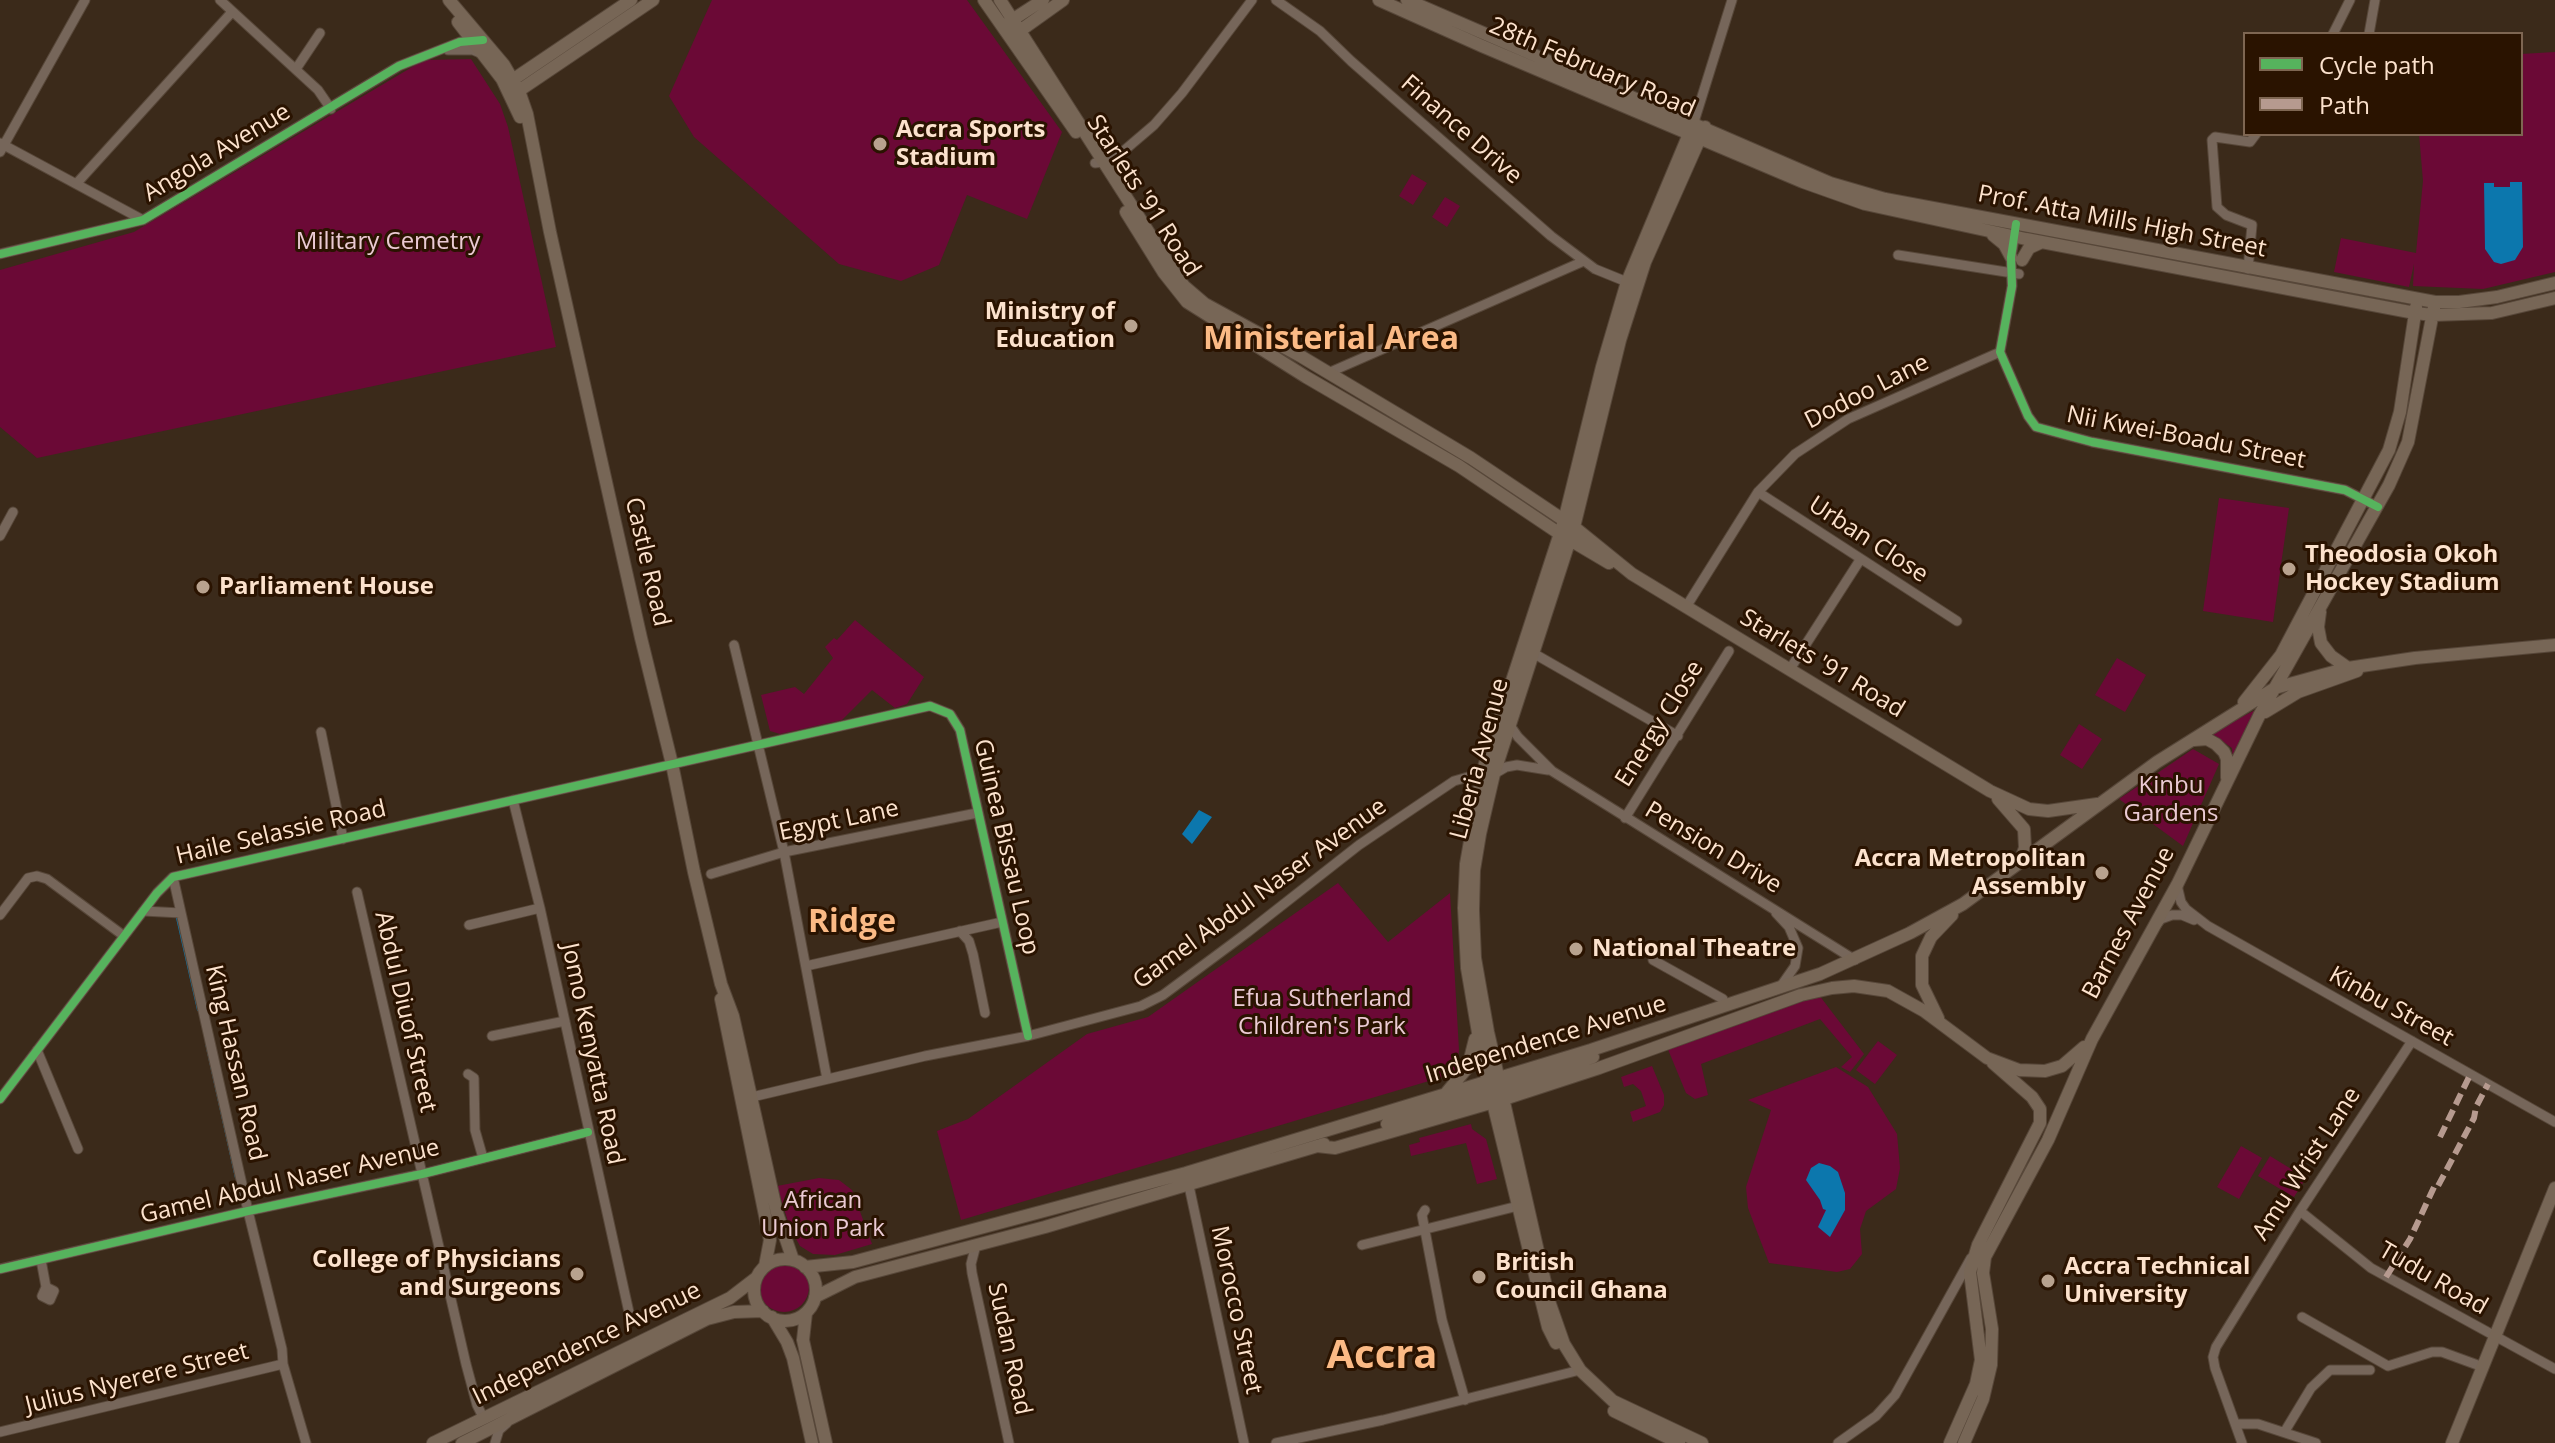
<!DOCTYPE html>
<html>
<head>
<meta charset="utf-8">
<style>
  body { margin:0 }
  #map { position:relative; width:2555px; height:1443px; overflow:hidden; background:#3b2a1a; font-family:"Open Sans",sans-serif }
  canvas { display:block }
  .legend { position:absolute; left:2243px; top:32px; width:280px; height:104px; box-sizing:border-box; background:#2a1300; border:2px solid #7e6652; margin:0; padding:10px 14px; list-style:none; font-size:24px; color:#fce2cd }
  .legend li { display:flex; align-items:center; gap:16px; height:40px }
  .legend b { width:40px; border:2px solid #7e6652 }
</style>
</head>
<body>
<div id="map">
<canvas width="2555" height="1443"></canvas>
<ul class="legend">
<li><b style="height:10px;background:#56b35d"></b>Cycle path</li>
<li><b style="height:10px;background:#b69a8f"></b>Path</li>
</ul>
</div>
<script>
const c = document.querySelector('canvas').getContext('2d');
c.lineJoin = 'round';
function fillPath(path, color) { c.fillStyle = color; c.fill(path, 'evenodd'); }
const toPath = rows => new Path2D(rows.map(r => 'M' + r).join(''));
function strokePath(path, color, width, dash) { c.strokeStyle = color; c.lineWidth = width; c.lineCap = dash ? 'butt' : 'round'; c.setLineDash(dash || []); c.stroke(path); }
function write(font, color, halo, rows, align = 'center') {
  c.font = font + ' "Open Sans",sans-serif'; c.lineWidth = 6; c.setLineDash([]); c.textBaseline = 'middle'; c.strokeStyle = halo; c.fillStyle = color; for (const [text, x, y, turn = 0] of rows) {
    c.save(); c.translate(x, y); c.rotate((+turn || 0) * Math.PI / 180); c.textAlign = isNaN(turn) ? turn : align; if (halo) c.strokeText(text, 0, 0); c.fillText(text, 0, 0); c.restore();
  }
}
fillPath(toPath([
  [712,0,967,0,1062,132,1027,219,967,195,939,265,901,281,839,264,694,137,669,96],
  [2555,52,2555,272,2483,289,2413,286,2414,264,2409,287,2334,272,2341,238,2416,253,2423,181,2419,134,2521,134,2521,54],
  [471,59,500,104,508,127,556,347,37,458,0,427,0,270,134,232,424,60],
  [1412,174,1427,183,1413,205,1399,196],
  [1445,197,1460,206,1447,227,1432,217],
  [2219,498,2289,508,2273,622,2203,611],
  [855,620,924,677,907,704,895,708,872,690,842,720,780,734,770,731,761,695,795,687,804,694,833,658,825,647,834,638,837,640],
  [2117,658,2146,675,2125,712,2095,695],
  [2261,707,2233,761,2232,748,2211,733],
  [2079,724,2102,739,2082,769,2060,755],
  [2193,749,2219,764,2183,846,2119,799],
  [1338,883,1388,942,1450,893,1459,1050,1456,1073,961,1220,937,1131,968,1119,1087,1034,1148,1017],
  [1819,995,1864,1054,1850,1072,1841,1067,1852,1057,1820,1019,1701,1064,1708,1095,1695,1099,1686,1093,1667,1047],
  [1878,1041,1897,1055,1875,1084,1856,1070],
  [1652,1066,1664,1095,1664,1105,1660,1112,1633,1122,1630,1112,1646,1106,1641,1091,1633,1084,1624,1087,1621,1077],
  [1836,1067,1868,1087,1897,1134,1900,1168,1896,1189,1866,1211,1860,1229,1862,1254,1850,1269,1837,1272,1769,1263,1748,1208,1746,1187,1771,1110,1748,1100],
  [1471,1124,1472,1129,1486,1139,1497,1179,1477,1184,1466,1143,1411,1156,1409,1145,1420,1142,1419,1138],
  [2241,1146,2262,1158,2239,1199,2217,1187],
  [2270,1156,2306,1178,2294,1197,2258,1176],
  [819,1178,839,1180,852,1190,872,1244,835,1255,813,1254,800,1246,790,1228,777,1186],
  '759 1287a25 25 0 1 1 50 0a25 25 0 1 1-50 0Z'
]), '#6b0936');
fillPath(toPath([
  [2510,182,2522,182,2523,247,2515,260,2501,264,2494,262,2485,249,2484,183,2494,183,2494,187,2510,187],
  [1199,810,1212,817,1192,844,1182,834],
  [1819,1163,1830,1166,1838,1172,1845,1193,1845,1210,1830,1237,1818,1227,1826,1210,1823,1209,1820,1200,1806,1180,1811,1168]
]), '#0c77ad');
strokePath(toPath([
  [177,918,198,1010],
  [206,1043,236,1178]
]), '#0c77ad', 2);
const minor = toPath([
  [220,0,318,90,331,109],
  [1276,0,1320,31,1351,61,1551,236,1595,269,1627,282],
  [2333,34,2350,0],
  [2369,34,2375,0],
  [448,50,473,50,480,53],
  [296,69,320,33],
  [1694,122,1732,0],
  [0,143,143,220],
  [0,152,85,0],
  [1095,163,1104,162,1120,154,1154,125,1182,93,1252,0],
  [77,183,232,12],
  [2015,233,2011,257,2012,286,2000,352,2028,416,2036,427,2092,442,2345,490,2378,507],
  [0,254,143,220,399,66,460,42,477,41],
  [1898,255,2019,274],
  [2248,269,2252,225,2226,215,2217,207,2212,140,2215,137,2250,142,2256,134],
  [1328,373,1584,261],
  [1758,492,1957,621],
  [0,536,13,512],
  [1686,607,1758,492,1795,454,1848,419,2000,352],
  [734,645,784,852,827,1079],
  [1533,653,1678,736],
  [1790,669,1860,560],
  [1509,724,1518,737,1552,771,1855,960],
  [321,732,343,839],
  [1494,774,1506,767,1517,765,1548,770],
  [513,800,540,908,630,1317],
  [1625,818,1729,651],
  [711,874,784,852,977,813],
  [173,877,248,1211,282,1349,283,1364,306,1443],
  [2177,885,2181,902,2186,909,2208,926,2555,1122],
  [357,892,466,1364,477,1405,484,1419],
  [143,911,181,913],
  [1776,913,1789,927,1798,948,1795,966,1781,986],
  [0,915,28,878,37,876,47,879,124,936],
  [2157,924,2161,919,2172,915,2182,915,2194,920],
  [469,925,540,908],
  [960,931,969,941,973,954,985,1013],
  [1653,960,1723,999],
  [806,966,1002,922],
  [492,1036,565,1021],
  [37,1050,78,1149],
  [468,1074,474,1078,475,1130,483,1158],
  [752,1097,925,1056,1028,1036,1141,1006,1163,995,1248,932,1359,845,1454,781,1482,773],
  [0,1099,157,893,173,877,930,706,950,714,960,730,1028,1036],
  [1189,1186,1244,1443],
  [1425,1210,1422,1215,1442,1320,1465,1400],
  [2300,1211,2371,1268,2555,1369],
  [976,1245,971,1264,972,1273,1009,1443],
  [1362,1245,1518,1206],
  [41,1260,46,1287,42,1296,50,1300,54,1291,46,1287],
  [0,1269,248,1211,422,1174,588,1132],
  [2302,1317,2388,1366,2432,1352,2442,1352,2483,1367],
  [2237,1424,2258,1424,2316,1443],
  [2285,1431,2311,1388,2330,1370,2370,1370],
  [0,1432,283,1364],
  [495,1443,499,1430,507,1423],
  [1276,1443,1383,1420,1580,1370],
  [1838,1443,1876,1416,1895,1395,1971,1258],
  [2242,1443,2215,1368,2213,1357,2216,1347,2300,1211,2412,1041]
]);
const major = toPath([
  [449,0,504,65,519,91,527,114,550,232,641,638,672,764,694,872,721,984,733,1016,777,1213,793,1260],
  [984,0,1076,132],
  [1000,0,1176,275,1184,286,1205,304,1302,357,1471,458,1574,527,1632,574,1990,791,2029,809,2048,811,2097,804],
  [1379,0,1482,46,1803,182,1865,204,2026,239,2415,313,2433,315,2492,313,2555,298],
  [1407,0,1830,183,1885,199,2435,302,2459,302,2497,297,2555,283],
  [458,22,502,79,520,117],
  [1009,22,1043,0],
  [1014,35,1063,0],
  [508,83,631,0],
  [514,94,653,0],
  [1126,212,1164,273,1187,302,1306,377,1459,466,1560,534,1609,563],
  [1993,235,2004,244,2011,257],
  [2022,260,2029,248,2042,242],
  [2320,612,2318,627,2321,643,2331,656,2348,668],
  [2244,702,2281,655,2389,450,2400,412,2416,307],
  [2265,712,2298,692,2357,671],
  [2194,740,2207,739,2216,744,2224,752,2227,759,2227,778],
  [1998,799,2024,829,2025,848,2020,861],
  [721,999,770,1240,765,1266],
  [1938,1018,1922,985,1922,956,1931,937,1952,915],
  [1447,1092,1468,1067,1475,1039],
  [1498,1092,1502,1089,1593,1057],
  [1387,1124,1489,1092,1494,1087],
  [1317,1146,1335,1148,1504,1099,1599,1068,1801,995,1832,988,1854,986,1888,991,1924,1011,1987,1058,2019,1070,2045,1071,2062,1066,2084,1047],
  '754 1290a31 31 0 1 1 62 0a31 31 0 1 1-62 0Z',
  [805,1267,853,1262,1186,1173,1591,1050,1820,974,1910,933,1963,904,2157,762,2275,688,2348,668,2415,658,2555,645],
  [815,1297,855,1277,1045,1227,1324,1144],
  [806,1313,803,1340,826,1443],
  [772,1317,787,1342,793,1358,812,1443],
  [1556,1343,1548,1327,1537,1283,1483,1062,1467,968,1464,908,1466,864,1482,773,1564,521,1602,367,1627,282,1694,122],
  [1614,1411,1679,1443],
  [433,1443,730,1298,756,1278],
  [462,1443,707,1319,734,1312,763,1311],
  [1702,1443,1613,1401,1580,1370,1564,1344,1550,1304,1488,1032,1475,958,1473,910,1474,870,1480,834,1494,774,1574,527,1620,340,1645,262,1705,127],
  [1950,1443,1976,1384,1981,1360,1970,1272,1972,1265,1978,1245,2040,1123,2040,1109,2032,1097,1993,1063],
  [1964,1443,1983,1399,1991,1365,1992,1329,1983,1273,1985,1257,2048,1140,2092,1039,2177,885,2259,716,2389,485,2408,442,2435,302],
  [2452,1443,2555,1188]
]);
strokePath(minor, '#574739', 11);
strokePath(major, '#574739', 14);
strokePath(minor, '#76665a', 9);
strokePath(major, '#776656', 12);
strokePath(toPath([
  [2440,1137,2471,1073],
  [2386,1277,2410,1239,2435,1185,2438,1186,2474,1118,2476,1107,2488,1084]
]), '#b69a8f', 6, [12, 6]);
strokePath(toPath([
  [2016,224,2011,257,2012,286,2000,352,2028,416,2036,427,2092,442,2345,490,2378,507],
  [0,254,143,220,399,66,460,42,483,40],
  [0,1099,157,893,173,877,930,706,950,714,960,730,1028,1036],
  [0,1269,248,1211,422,1174,588,1132]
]), '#56b35d', 8);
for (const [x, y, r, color] of [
  [880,144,8,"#b8a28e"],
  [1131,326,8,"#b8a28e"],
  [2289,569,8,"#b8a28e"],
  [203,587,8,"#b8a28e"],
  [2102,873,8,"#b8a28e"],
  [1576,949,8,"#b8a28e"],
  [577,1274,8,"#b8a28e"],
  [1479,1277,8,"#b8a28e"],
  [2048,1281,8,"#b8a28e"]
]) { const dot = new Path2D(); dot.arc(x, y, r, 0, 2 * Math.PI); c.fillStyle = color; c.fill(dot); strokePath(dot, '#2a1300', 3); }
write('24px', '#fce2cd', '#2a1300', [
  ["28th February Road",1592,68,23],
  ["Finance Drive",1461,130,41],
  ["Angola Avenue",217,153,-31],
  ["Starlets '91 Road",1143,196,57],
  ["Prof. Atta Mills High Street",2122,222,11],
  ["Dodoo Lane",1867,392,-27],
  ["Nii Kwei-Boadu Street",2186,438,11],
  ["Urban Close",1868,540,33],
  ["Castle Road",647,562,77],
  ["Starlets '91 Road",1822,664,31],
  ["Energy Close",1660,724,-58],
  ["Liberia Avenue",1480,759,-75],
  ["Egypt Lane",839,821,-12],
  ["Haile Selassie Road",281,833,-13],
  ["Guinea Bissau Loop",1006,847,77],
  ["Pension Drive",1713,848,31],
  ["Gamel Abdul Naser Avenue",1260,894,-36],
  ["Barnes Avenue",2129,923,-62],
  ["Kinbu Street",2391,1007,29],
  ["Abdul Diuof Street",405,1012,77],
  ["Independence Avenue",1546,1040,-17],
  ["Jomo Kenyatta Road",592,1054,78],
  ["King Hassan Road",235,1063,77],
  ["Amu Wrist Lane",2307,1164,-57],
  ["Gamel Abdul Naser Avenue",290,1182,-13],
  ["Tudu Road",2433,1279,30],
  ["Morocco Street",1236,1310,78],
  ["Independence Avenue",587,1344,-26],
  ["Sudan Road",1009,1349,78],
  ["Julius Nyerere Street",137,1379,-14]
]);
write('bold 24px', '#fce2cd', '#2a1300', [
  ["Accra Sports",896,130],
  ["Stadium",896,158],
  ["Ministry of",1115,312,"right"],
  ["Education",1115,340,"right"],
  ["Theodosia Okoh",2305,555],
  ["Hockey Stadium",2305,583],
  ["Parliament House",219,587],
  ["Accra Metropolitan",2086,859,"right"],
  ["Assembly",2086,887,"right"],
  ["National Theatre",1592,949],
  ["College of Physicians",561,1260,"right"],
  ["and Surgeons",561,1288,"right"],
  ["British",1495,1263],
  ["Council Ghana",1495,1291],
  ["Accra Technical",2064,1267],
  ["University",2064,1295]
], 'left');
write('24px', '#ebcad3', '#2a1300', [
  ["Military Cemetry",388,242],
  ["Kinbu",2171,786],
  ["Gardens",2171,814],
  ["Efua Sutherland",1322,999],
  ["Children's Park",1322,1027],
  ["African",823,1201],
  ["Union Park",823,1229]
]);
write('bold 32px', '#fbba85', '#2a1300', [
  ["Ministerial Area",1331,340],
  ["Ridge",852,923]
]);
write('bold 40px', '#fbba85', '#2a1300', [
  ["Accra",1382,1357]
]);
</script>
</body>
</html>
